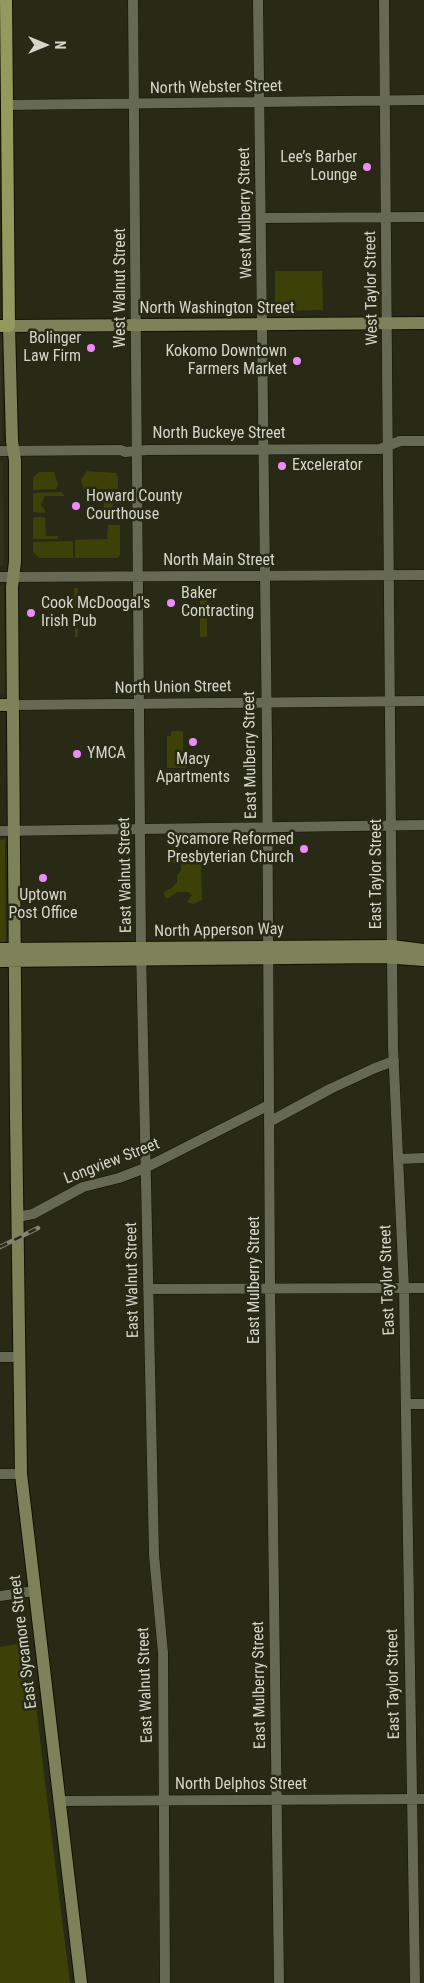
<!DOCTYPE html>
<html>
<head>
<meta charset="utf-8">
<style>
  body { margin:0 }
  #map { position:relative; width:424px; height:1983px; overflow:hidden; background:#282a16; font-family:"Roboto Condensed",sans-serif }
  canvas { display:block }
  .north { position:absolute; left:20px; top:20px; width:50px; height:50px; -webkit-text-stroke:4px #282a16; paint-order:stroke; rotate:90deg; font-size:14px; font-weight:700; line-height:20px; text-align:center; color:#d4d6ca }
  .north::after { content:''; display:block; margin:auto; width:18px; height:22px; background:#d4d6ca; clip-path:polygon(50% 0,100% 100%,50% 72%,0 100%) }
</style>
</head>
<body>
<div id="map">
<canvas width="424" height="1983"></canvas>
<div class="north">N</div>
</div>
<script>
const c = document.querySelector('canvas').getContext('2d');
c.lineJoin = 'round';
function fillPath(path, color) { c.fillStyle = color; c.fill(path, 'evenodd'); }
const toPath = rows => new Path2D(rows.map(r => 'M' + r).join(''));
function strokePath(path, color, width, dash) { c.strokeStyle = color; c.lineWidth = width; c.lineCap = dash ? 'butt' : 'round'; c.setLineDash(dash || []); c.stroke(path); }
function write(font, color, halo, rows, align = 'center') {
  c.font = font + ' "Roboto Condensed",sans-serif'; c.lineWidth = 5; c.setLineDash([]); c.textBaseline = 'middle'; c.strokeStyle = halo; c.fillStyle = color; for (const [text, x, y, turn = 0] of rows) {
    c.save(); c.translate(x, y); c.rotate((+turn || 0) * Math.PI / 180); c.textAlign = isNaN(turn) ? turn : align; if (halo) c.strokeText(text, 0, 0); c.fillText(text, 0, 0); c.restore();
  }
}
fillPath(toPath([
  [0,337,2,337,2,441,0,441],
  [0,462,3,462,4,566,0,566],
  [0,586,4,586,5,693,0,693]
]), '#2f3116');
fillPath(toPath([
  [275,271,322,271,323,310,275,311],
  [87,471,116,473,118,478,118,489,84,489,81,480],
  [39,472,54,472,58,484,56,489,33,490,33,478],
  [61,492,65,496,45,496,41,505,45,510,45,513,33,512,33,493],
  [86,492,118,492,118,504,112,501,113,506,109,510,110,513,104,513,104,495,86,495],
  [36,517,45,517,46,536,58,536,58,539,33,539,33,518],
  [108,525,120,525,120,555,117,558,75,558,75,540,107,539],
  [73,541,73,558,39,558,33,552,33,542],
  [74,588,78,588,78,637,75,637],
  [200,589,207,589,207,637,200,637],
  [171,731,183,731,183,761,187,761,186,768,167,768,167,736,171,736],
  [6,839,5,845,6,941,4,945,0,946,0,840],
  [174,854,185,854,186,857,201,859,202,900,194,904,187,902,192,895,188,892,177,892,169,898,165,898,164,892,173,887,177,882,177,875,181,871,181,864,172,863],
  [29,1642,45,1782,70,1983,0,1983,0,1647]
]), '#3d4007');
const street = toPath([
  [133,0,141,948,154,1555,163,1653,165,1983],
  [258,0,267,739,270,1288,279,1983],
  [384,0,392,957,393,1047,404,1288,415,1983],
  [7,105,424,100],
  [261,218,424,217],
  [0,451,121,450,125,452,147,450,380,449,400,441,424,441],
  [0,577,424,575],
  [13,705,424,701],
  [0,831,424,825],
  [269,1122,330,1089,375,1068,394,1061],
  [398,1159,424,1158],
  [17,1217,33,1214,83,1187,119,1178,145,1168,269,1105],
  [148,1289,424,1288],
  [0,1357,19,1357],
  [406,1404,424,1404],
  [0,1474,21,1474],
  [0,1596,34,1591],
  [59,1801,424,1799]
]);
const secondary = toPath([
  [0,705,13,705],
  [0,949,392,946,424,950],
  [0,961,383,957,424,960],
  [81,1983,21,1474,16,1116,12,587,15,562,15,460,12,441,9,326,424,323]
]);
const primary = toPath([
  [0,326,9,326,6,0]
]);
strokePath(street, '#111202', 11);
strokePath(secondary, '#111202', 14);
strokePath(primary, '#111202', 14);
strokePath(street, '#666953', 10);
strokePath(secondary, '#7d8259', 12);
strokePath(primary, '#949a5e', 12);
const rail = toPath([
  [0,1247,38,1228]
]);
strokePath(rail, '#808273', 4.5);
strokePath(rail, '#282a16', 2.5, [8]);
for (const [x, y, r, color] of [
  [367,167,5,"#ed8cf9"],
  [91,348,5,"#ed8cf9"],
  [297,361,5,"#ed8cf9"],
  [282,466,5,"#ed8cf9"],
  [76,506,5,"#ed8cf9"],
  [171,603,5,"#ed8cf9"],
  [31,613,5,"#ed8cf9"],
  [193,742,5,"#ed8cf9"],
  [77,754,5,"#ed8cf9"],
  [304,849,5,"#ed8cf9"],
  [43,878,5,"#ed8cf9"]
]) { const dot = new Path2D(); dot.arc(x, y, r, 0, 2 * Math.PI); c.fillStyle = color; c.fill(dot); strokePath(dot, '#282a16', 2); }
write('16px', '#d4d6ca', '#282a16', [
  ["North Webster Street",216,88,-1],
  ["West Mulberry Street",246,213,-91],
  ["West Walnut Street",121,288,-90],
  ["West Taylor Street",372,288,-91],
  ["North Washington Street",217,309],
  ["North Buckeye Street",219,434],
  ["North Main Street",219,561],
  ["North Union Street",173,688,-1],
  ["East Mulberry Street",251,755,-91],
  ["East Taylor Street",377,874,-90],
  ["East Walnut Street",126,875,-91],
  ["North Apperson Way",219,931,-1],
  ["Longview Street",112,1162,-21],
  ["East Walnut Street",133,1280,-91],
  ["East Mulberry Street",255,1280,-90],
  ["East Taylor Street",388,1280,-92],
  ["East Sycamore Street",24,1642,-97],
  ["East Taylor Street",394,1684,-91],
  ["East Walnut Street",146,1685,-92],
  ["East Mulberry Street",260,1685,-91],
  ["North Delphos Street",241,1785]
]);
write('16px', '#d4d6ca', '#282a16', [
  ["Lee’s Barber",357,158,"right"],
  ["Lounge",357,176,"right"],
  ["Bolinger",81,339,"right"],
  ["Law Firm",81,357,"right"],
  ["Kokomo Downtown",287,352,"right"],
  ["Farmers Market",287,370,"right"],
  ["Excelerator",292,466],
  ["Howard County",86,497],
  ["Courthouse",86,515],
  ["Baker",181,594],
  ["Contracting",181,612],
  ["Cook McDoogal's",41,604],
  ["Irish Pub",41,622],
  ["YMCA",87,754],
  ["Macy",193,760,"center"],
  ["Apartments",193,778,"center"],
  ["Sycamore Reformed",294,840,"right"],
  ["Presbyterian Church",294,858,"right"],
  ["Uptown",43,896,"center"],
  ["Post Office",43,914,"center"]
], 'left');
</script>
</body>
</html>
